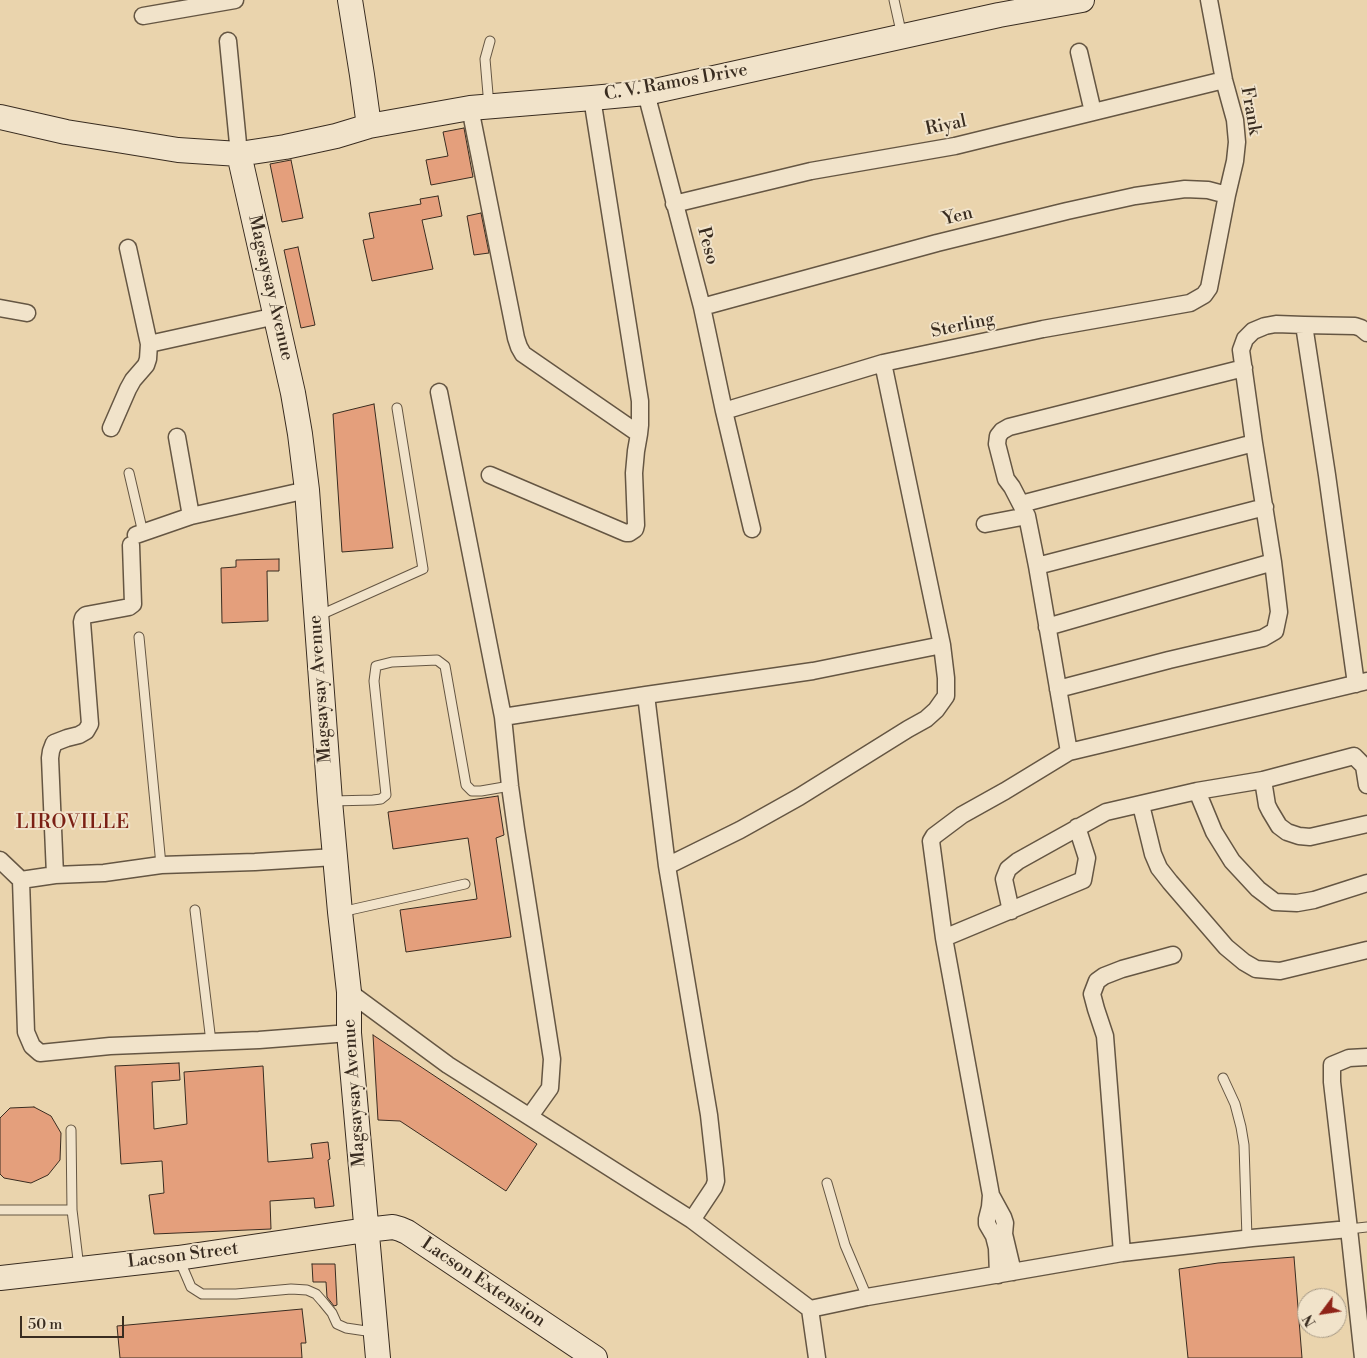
<!DOCTYPE html>
<html>
<head>
<meta charset="utf-8">
<style>
  body { margin:0 }
  #map { position:relative; width:1367px; height:1358px; overflow:hidden; background:#ead4ad; font-family:"Libre Bodoni",serif }
  canvas { display:block }
  .north { position:absolute; left:1297px; top:1288px; width:50px; height:50px; box-sizing:border-box; background:#f1e3ca; border:1px solid #a79a86; border-radius:50%; rotate:239deg; font-size:14px; font-weight:700; line-height:20px; text-align:center; color:#392c20 }
  .north::after { content:''; display:block; margin:auto; width:18px; height:22px; background:#8f2418; clip-path:polygon(50% 0,100% 100%,50% 72%,0 100%) }
  .scale { position:absolute; left:20px; top:1316px; width:104px; height:22px; box-sizing:border-box; border:2px solid #392c20; border-top:0; padding-left:6px; font-size:15px; line-height:18px; white-space:nowrap; color:#392c20; -webkit-text-stroke:4px #f1e3ca; paint-order:stroke }
</style>
</head>
<body>
<div id="map">
<canvas width="1367" height="1358"></canvas>
<div class="north">N</div>
<div class="scale">50 m</div>
</div>
<script>
const c = document.querySelector('canvas').getContext('2d');
c.lineJoin = 'round';
function fillPath(path, color) { c.fillStyle = color; c.fill(path, 'evenodd'); }
const toPath = rows => new Path2D(rows.map(r => 'M' + r).join(''));
function strokePath(path, color, width, dash) { c.strokeStyle = color; c.lineWidth = width; c.lineCap = dash ? 'butt' : 'round'; c.setLineDash(dash || []); c.stroke(path); }
function write(font, color, halo, rows, align = 'center') {
  c.font = font + ' "Libre Bodoni",serif'; c.lineWidth = 4; c.setLineDash([]); c.textBaseline = 'middle'; c.strokeStyle = halo; c.fillStyle = color; for (const [text, x, y, turn = 0] of rows) {
    c.save(); c.translate(x, y); c.rotate((+turn || 0) * Math.PI / 180); c.textAlign = isNaN(turn) ? turn : align; if (halo) c.strokeText(text, 0, 0); c.fillText(text, 0, 0); c.restore();
  }
}
const building = toPath([
  [464,128,473,177,431,185,426,160,448,156,443,132,464,128],
  [291,160,303,218,282,222,270,164,291,160],
  [438,196,442,216,422,220,433,269,372,281,363,240,374,238,369,213,421,204,420,199,438,196],
  [481,213,489,253,474,255,467,216,481,213],
  [298,247,315,325,301,328,284,250,298,247],
  [374,404,393,548,342,552,333,414,374,404],
  [279,559,279,571,267,571,268,621,222,623,221,568,236,567,236,560,279,559],
  [498,796,504,835,496,838,511,937,406,952,400,910,477,899,468,838,393,849,388,812,498,796],
  [373,1035,537,1144,506,1191,400,1121,378,1120,373,1035],
  [179,1063,180,1080,152,1082,154,1129,187,1124,184,1072,263,1066,268,1162,313,1158,311,1144,328,1142,330,1159,328,1160,334,1206,315,1208,314,1198,270,1201,271,1229,154,1234,149,1195,164,1193,162,1161,121,1164,115,1066,179,1063],
  [34,1107,51,1116,61,1133,60,1160,48,1175,31,1183,4,1178,0,1174,0,1118,10,1108,34,1107],
  [1294,1257,1302,1358,1188,1358,1179,1269,1218,1263,1294,1257],
  [312,1264,335,1264,337,1305,334,1306,327,1297,326,1282,313,1282,312,1264],
  [302,1309,306,1343,301,1343,302,1358,120,1358,117,1326,302,1309]
]);
fillPath(building, '#e49f7c');
strokePath(building, '#392c20', 1);
const lane = toPath([
  [894,0,902,36],
  [489,106,485,59,490,41],
  [129,473,143,533],
  [318,616,423,569,397,408],
  [139,637,161,865],
  [332,801,373,800,381,799,386,795,374,681,376,666,392,662,437,660,445,666,466,785,472,791,481,791,510,786],
  [195,910,211,1042],
  [341,912,465,884],
  [1223,1078,1235,1104,1241,1127,1244,1145,1247,1238],
  [71,1130,72,1210],
  [827,1183,845,1245,867,1297],
  [0,1210,72,1210,79,1268],
  [1349,1229,1367,1227],
  [179,1259,191,1287,202,1294,236,1294,291,1289,307,1290,316,1294,323,1302,332,1313,337,1324,346,1328,373,1332]
]);
const street = toPath([
  [143,16,235,0],
  [228,41,239,154],
  [1079,52,1093,112],
  [646,93,702,307,724,411,752,529],
  [470,108,516,338,519,347,523,354,639,434,640,425,640,401,592,98],
  [674,204,811,171,955,146,1224,80],
  [128,248,149,344,276,316],
  [702,307,937,243,1067,211,1135,196,1185,189,1208,190,1227,195],
  [0,308,27,313],
  [1304,325,1327,475,1356,684],
  [439,392,503,717,510,786,516,829,552,1059,550,1088,530,1116],
  [724,411,883,363,1043,329,1190,303,1204,295,1209,288,1227,195,1235,161,1237,142,1235,120,1224,80,1209,0],
  [111,428,128,389,133,380,146,365,148,359,149,344],
  [177,437,191,516],
  [490,475,626,533,629,533,635,529,636,525,634,473,636,451,639,434],
  [1021,504,1254,443],
  [985,524,1027,516],
  [136,535,191,516,307,490],
  [1037,566,1265,507],
  [1047,627,1273,562],
  [1058,689,1169,660,1263,638,1275,631,1279,612,1273,562,1254,443,1241,350,1245,339,1253,331,1265,326,1276,324,1304,325,1355,326,1361,328,1367,333],
  [646,695,667,866],
  [503,717,646,695,813,671,942,645],
  [1069,752,1037,566,1027,516,1012,487,1006,479,997,444,998,436,1002,431,1009,427,1244,368],
  [1263,780,1267,805,1270,811,1279,826,1287,832,1299,836,1310,837,1367,824],
  [1197,791,1214,832,1232,861,1258,889,1275,902,1297,903,1314,900,1367,883],
  [1141,805,1153,854,1159,868,1170,882,1226,947,1244,962,1256,969,1280,971,1367,950],
  [0,860,21,880,26,1032,32,1046,40,1053,110,1046,259,1040,349,1033],
  [55,875,50,758,51,751,54,743,67,738,79,735,86,731,90,724,82,622,83,618,86,615,124,608,129,607,133,604,131,545],
  [21,880,55,875,104,873,161,865,255,862,335,857],
  [1011,911,1004,879,1008,869,1018,861,1106,812,1197,791,1263,780,1354,756,1364,766,1367,785],
  [944,938,1083,880,1087,858,1077,827],
  [349,992,448,1065,692,1220,810,1309,817,1358],
  [991,1195,990,1207,987,1219,987,1224,994,1236,997,1248,998,1275],
  [692,1220,714,1187,716,1181,715,1169,709,1115,667,866,740,830,799,797,908,729,926,719,936,710,946,696,946,678,942,645,883,363],
  [1122,1253,1105,1036,1096,1009,1092,994,1097,981,1104,976,1122,969,1173,955],
  [1013,1272,1004,1234,1005,1223,1003,1217,991,1195,944,938,931,841,934,836,962,815,1005,791,1069,752,1367,681],
  [810,1309,867,1297,1122,1253,1252,1238,1349,1229],
  [1363,1358,1349,1229,1332,1082,1332,1065,1349,1058,1367,1057]
]);
const secondary = toPath([
  [350,0,362,75,369,126],
  [0,117,66,132,123,141,178,150,239,154,285,147,336,136,369,126,470,108,592,98,646,93,999,15,1082,0],
  [239,154,293,393,300,434,307,490,330,801,340,912,349,992,349,1033,378,1358],
  [0,1278,178,1258,366,1230,393,1227,400,1229,407,1232,595,1358]
]);
strokePath(lane, '#655643', 11);
strokePath(street, '#655643', 19);
strokePath(secondary, '#392c20', 26);
strokePath(lane, '#f1e3ca', 9);
strokePath(street, '#f1e3ca', 16);
strokePath(secondary, '#f1e3ca', 24);
write('18px', '#392c20', '#f1e3ca', [
  ["C. V. Ramos Drive",676,83,-10],
  ["Frank",1250,111,80],
  ["Riyal",946,126,-12],
  ["Yen",958,217,-14],
  ["Peso",707,246,75],
  ["Magsaysay Avenue",270,288,77],
  ["Sterling",963,326,-12],
  ["Magsaysay Avenue",321,689,-94],
  ["Magsaysay Avenue",355,1093,-94],
  ["Lacson Street",183,1256,-7],
  ["Lacson Extension",483,1283,34]
]);
c.letterSpacing = '1px';
write('19px', '#7a1f14', '#f1e3ca', [
  ["LIROVILLE",73,823]
]);
c.letterSpacing = '0px';
</script>
</body>
</html>
